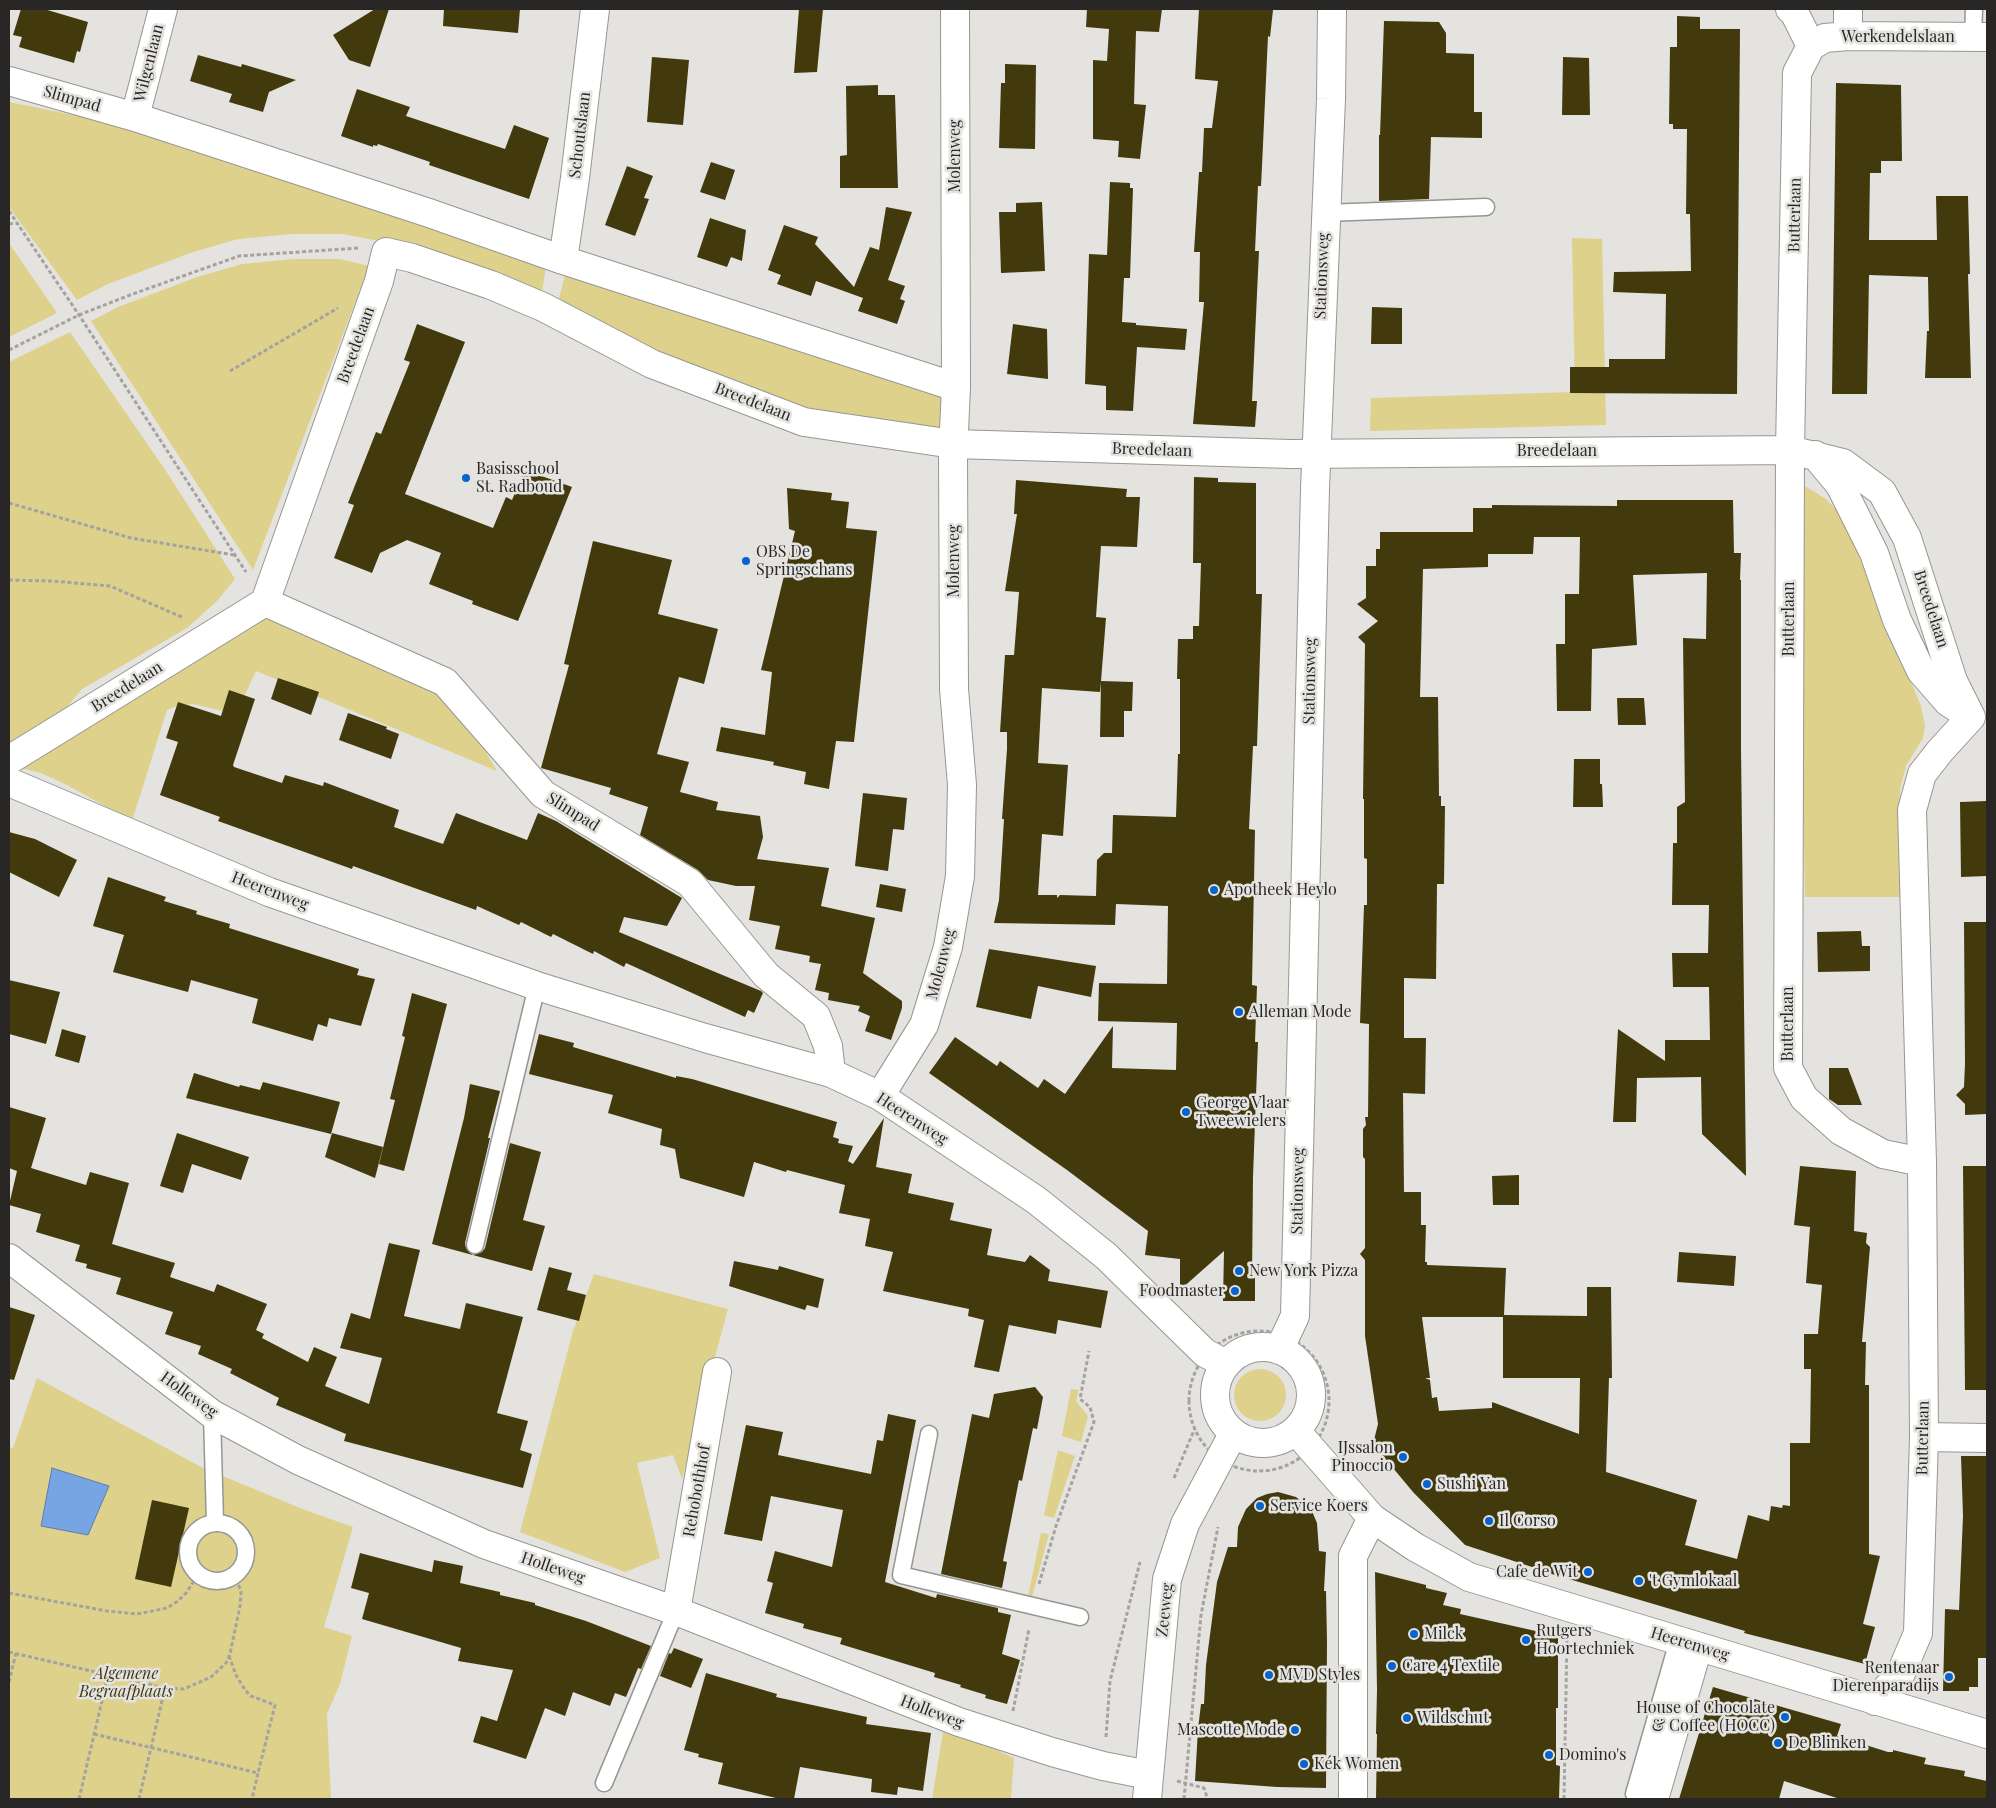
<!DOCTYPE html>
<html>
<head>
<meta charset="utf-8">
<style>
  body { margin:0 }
  #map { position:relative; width:1996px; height:1808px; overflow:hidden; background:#e4e3df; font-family:"Playfair Display",serif }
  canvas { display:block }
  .frame { position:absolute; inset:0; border:10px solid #282726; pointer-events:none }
</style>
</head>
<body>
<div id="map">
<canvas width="1996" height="1808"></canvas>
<div class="frame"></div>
</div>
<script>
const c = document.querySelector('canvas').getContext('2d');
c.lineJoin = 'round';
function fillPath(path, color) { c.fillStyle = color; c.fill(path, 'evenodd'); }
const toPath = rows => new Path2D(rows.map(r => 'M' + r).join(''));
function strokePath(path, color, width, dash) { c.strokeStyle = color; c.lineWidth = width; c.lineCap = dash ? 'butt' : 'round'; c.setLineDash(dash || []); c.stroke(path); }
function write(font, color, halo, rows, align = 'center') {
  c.font = font + ' "Playfair Display",serif'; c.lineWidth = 5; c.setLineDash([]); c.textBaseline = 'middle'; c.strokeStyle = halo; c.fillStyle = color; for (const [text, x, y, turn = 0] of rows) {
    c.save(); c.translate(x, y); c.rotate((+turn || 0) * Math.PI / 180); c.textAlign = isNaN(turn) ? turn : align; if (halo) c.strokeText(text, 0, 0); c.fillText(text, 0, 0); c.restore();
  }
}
fillPath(toPath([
  [9,102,133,127,425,221,546,267,541,298,384,242,343,234,292,234,238,239,190,253,108,284,77,300,9,207],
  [1572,238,1602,239,1606,425,1370,431,1371,398,1575,392],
  [9,243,57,313,9,337],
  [293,259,340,259,369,266,253,570,91,321,118,307,197,277,242,264],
  [566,270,948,398,940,429,805,414,647,352,559,299],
  [70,332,166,471,235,579,217,601,187,628,82,689,60,715,9,749,9,362],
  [1797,481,1826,499,1842,516,1921,706,1925,725,1923,738,1906,766,1900,789,1900,897,1805,897],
  [270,612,422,682,443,698,471,727,497,771,256,671,236,714,193,704,177,706,167,710,133,818,112,810,67,785,41,773,16,767],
  [594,1274,728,1309,682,1479,673,1455,637,1463,660,1558,625,1572,520,1532,573,1331],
  '1234 1395a26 26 0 1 1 52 0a26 26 0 1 1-52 0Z',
  [37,1378,203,1468,305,1510,353,1527,324,1627,352,1636,340,1684,327,1714,331,1799,9,1799,9,1447,13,1448],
  [1071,1389,1079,1390,1076,1401,1088,1416,1081,1442,1062,1436],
  [1058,1450,1075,1456,1054,1518,1044,1515],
  [1041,1533,1049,1534,1032,1597,1028,1597],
  [944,1726,1014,1758,1011,1799,932,1799]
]), '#ded18c');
const water = toPath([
  [52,1468,109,1486,88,1535,41,1526,52,1468]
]);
fillPath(water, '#77a4e3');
strokePath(water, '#5f7eaa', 1);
fillPath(toPath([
  [21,9,44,9,88,22,80,52,77,51,74,63,19,47,22,37,13,35],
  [375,9,389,9,370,67,349,60,333,35],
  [444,9,520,9,518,33,443,26],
  [799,9,823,9,817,72,794,73],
  [1087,9,1162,9,1159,32,1136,31,1134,104,1146,105,1140,159,1118,157,1119,141,1093,139,1093,60,1107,61,1109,29,1086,27],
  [1199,9,1273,10,1270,37,1268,36,1262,166,1261,186,1258,186,1255,251,1259,251,1252,401,1257,401,1255,427,1193,424,1204,302,1199,302,1200,252,1194,252,1199,172,1202,172,1204,128,1212,128,1218,81,1195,79],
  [1677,16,1700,17,1700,29,1740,29,1737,394,1570,393,1570,367,1609,367,1609,359,1665,359,1666,294,1613,292,1614,272,1691,271,1690,214,1686,214,1687,129,1673,129,1673,124,1669,124,1670,47,1677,47],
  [1384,21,1439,22,1446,33,1446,53,1474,54,1474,112,1482,112,1482,138,1431,137,1429,199,1379,201,1379,135,1380,135],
  [198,55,241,67,242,64,296,80,269,92,263,112,229,102,232,94,190,81],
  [652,57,689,60,683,125,647,122],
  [1563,57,1589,58,1590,115,1562,115],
  [1005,64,1036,65,1035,149,999,148,1001,83,1005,83],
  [1836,83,1901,85,1902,161,1881,161,1881,173,1870,173,1869,240,1937,240,1936,196,1968,196,1970,274,1968,274,1971,378,1925,378,1927,331,1929,331,1928,277,1869,275,1867,394,1832,394],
  [878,85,878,95,895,95,898,188,840,188,840,156,847,155,846,86],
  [357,89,410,107,406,116,505,149,514,125,549,138,529,199,429,165,430,162,378,144,377,146,373,145,373,147,341,136],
  [711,162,735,170,725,200,700,192],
  [627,166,653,176,644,198,649,199,635,236,605,225],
  [1110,182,1130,183,1130,188,1133,188,1130,278,1124,278,1122,322,1136,323,1136,325,1187,329,1185,350,1137,347,1133,411,1106,410,1106,386,1085,384,1089,254,1107,255],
  [1042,202,1045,271,1001,273,999,212,1016,212,1016,203],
  [886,207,912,212,888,280,905,286,900,299,905,301,897,324,858,311,863,298,816,281,811,296,777,284,781,275,768,270,784,225,818,237,815,244,854,287,870,247,879,250],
  [710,218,746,230,742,261,731,257,727,267,697,257],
  [1372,307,1402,308,1402,344,1371,344],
  [417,324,465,342,405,494,493,528,506,497,512,500,525,470,572,487,518,621,472,604,473,601,429,584,441,553,407,540,380,553,372,573,334,558,354,505,348,503,376,432,381,434,410,362,404,360],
  [1013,324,1047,329,1048,379,1007,374],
  [1194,477,1218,478,1218,482,1256,483,1256,594,1262,594,1257,746,1253,746,1249,829,1255,830,1252,985,1257,986,1255,1042,1258,1042,1253,1177,1252,1278,1255,1278,1255,1301,1223,1301,1224,1251,1180,1290,1180,1259,1145,1255,1148,1231,1067,1170,929,1073,955,1037,997,1066,1000,1061,1038,1088,1044,1079,1065,1094,1113,1026,1112,1068,1176,1070,1177,1023,1098,1021,1099,983,1167,984,1168,906,1116,904,1115,925,994,923,999,900,1004,819,1002,819,1007,749,1007,732,1000,732,1005,655,1014,655,1019,592,1005,591,1017,514,1014,514,1016,480,1127,489,1126,497,1140,497,1137,547,1101,546,1096,617,1106,618,1101,681,1133,682,1132,711,1124,711,1124,737,1100,737,1101,682,1100,692,1042,688,1038,763,1068,765,1063,836,1042,834,1038,895,1057,895,1057,898,1060,895,1096,896,1097,860,1104,853,1112,853,1113,815,1176,817,1178,754,1180,754,1180,679,1177,679,1178,639,1193,639,1193,626,1199,626,1201,563,1193,563],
  [787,488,832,493,831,500,849,502,846,528,877,531,854,742,836,741,829,789,804,784,806,772,773,765,774,762,716,751,721,727,765,735,772,672,761,670,795,531,789,529],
  [1617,500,1733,500,1734,553,1741,553,1740,580,1741,580,1741,749,1746,1176,1702,1134,1701,1077,1637,1078,1636,1122,1613,1122,1618,1029,1665,1061,1665,1040,1710,1040,1709,987,1673,987,1672,953,1708,953,1709,905,1672,905,1673,843,1677,843,1677,807,1685,802,1683,638,1706,639,1707,573,1633,575,1637,645,1592,649,1591,711,1557,711,1556,644,1565,644,1565,594,1579,594,1580,537,1534,537,1533,554,1488,554,1488,567,1423,569,1420,697,1438,697,1439,796,1441,796,1441,806,1445,806,1444,884,1437,884,1436,979,1404,978,1404,1038,1426,1038,1425,1094,1403,1093,1404,1192,1421,1192,1421,1225,1426,1225,1425,1262,1427,1262,1427,1265,1506,1268,1504,1315,1587,1316,1587,1287,1611,1287,1612,1378,1609,1378,1606,1472,1697,1500,1685,1545,1737,1559,1748,1515,1769,1521,1771,1506,1782,1508,1783,1505,1790,1506,1790,1443,1810,1443,1811,1369,1804,1369,1804,1334,1818,1334,1822,1285,1806,1283,1810,1227,1794,1225,1800,1166,1856,1171,1854,1231,1867,1233,1866,1243,1870,1247,1862,1342,1866,1342,1865,1385,1869,1385,1869,1554,1880,1556,1863,1624,1875,1627,1865,1664,1744,1633,1745,1631,1535,1569,1535,1568,1465,1545,1413,1492,1373,1444,1378,1424,1365,1336,1365,1260,1360,1254,1365,1248,1365,1159,1363,1157,1363,1129,1366,1125,1365,1117,1368,1117,1369,1024,1360,1023,1364,905,1367,905,1367,859,1364,858,1364,799,1363,799,1365,644,1358,637,1378,621,1357,604,1366,598,1366,566,1376,566,1376,549,1380,549,1380,532,1473,532,1473,508,1492,508,1492,505,1617,506],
  [1422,1317,1503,1317,1503,1378,1580,1378,1579,1434,1492,1402,1492,1408,1439,1411,1437,1397,1432,1398,1430,1380,1425,1378,1430,1378],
  [593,541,672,560,658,614,718,629,704,684,679,677,657,754,689,762,680,792,718,802,716,810,760,816,763,837,757,859,829,868,821,906,875,918,863,973,902,1001,902,1008,891,1040,865,1031,870,1016,858,1011,860,1006,828,1000,829,993,815,990,821,964,809,962,810,956,775,949,780,926,749,920,755,886,736,886,708,880,698,870,640,835,648,807,609,794,611,788,541,768,569,665,564,664],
  [278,678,319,692,311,715,271,699],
  [229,690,255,699,233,765,234,767,282,783,285,775,323,786,324,782,399,810,394,827,443,844,456,813,527,840,538,813,556,821,682,898,667,926,624,917,619,932,761,991,763,993,754,1013,748,1010,745,1017,626,963,624,967,594,951,593,954,553,934,551,937,521,922,519,925,477,906,476,910,353,866,352,869,218,821,220,817,160,795,178,742,166,738,178,702,221,716],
  [1617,698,1644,698,1646,725,1618,725],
  [348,713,387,727,386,729,399,734,391,759,339,740],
  [1574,759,1600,759,1600,784,1602,784,1603,807,1573,807],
  [863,793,907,798,904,830,893,829,888,871,855,866],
  [1987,801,1987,876,1961,877,1960,802],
  [9,832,35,839,77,860,59,897,9,872],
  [108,877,166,897,164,901,197,911,196,914,230,924,229,928,359,969,357,975,375,979,361,1026,329,1018,327,1027,318,1024,313,1041,252,1023,258,999,191,980,188,992,113,972,124,935,93,926],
  [880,884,906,889,902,912,876,907],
  [1964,922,1987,922,1987,1114,1965,1115,1965,1104,1956,1095,1964,1087,1965,1064],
  [1861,931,1862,946,1870,946,1870,971,1818,972,1817,932],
  [989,949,1096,966,1091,997,1038,986,1031,1019,976,1007],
  [9,980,60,992,46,1044,9,1034],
  [412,993,447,1004,404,1171,379,1164,395,1100,390,1099,405,1037,402,1036],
  [62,1029,86,1036,79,1063,55,1056],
  [539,1034,574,1043,573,1047,676,1078,676,1076,692,1079,837,1122,833,1137,839,1139,838,1143,853,1146,848,1161,853,1164,884,1118,876,1167,912,1174,908,1193,954,1203,950,1220,992,1229,987,1255,1025,1262,1030,1255,1050,1270,1048,1281,1108,1291,1101,1328,1058,1320,1056,1334,1009,1325,999,1372,974,1367,984,1320,968,1316,969,1309,883,1291,893,1252,865,1246,870,1219,839,1213,845,1185,787,1170,786,1172,754,1162,744,1197,680,1178,675,1149,660,1145,662,1129,608,1113,613,1095,529,1074],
  [1829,1068,1848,1068,1862,1105,1838,1105,1829,1099],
  [194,1073,239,1087,240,1085,260,1090,263,1082,340,1102,331,1134,186,1098],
  [470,1084,500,1091,488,1138,490,1138,465,1243,466,1248,473,1255,482,1252,485,1248,510,1143,541,1152,523,1220,545,1226,532,1271,432,1244,464,1118],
  [9,1107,46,1118,31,1168,86,1185,90,1172,129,1183,112,1244,175,1263,170,1277,214,1292,217,1284,267,1304,256,1330,264,1334,262,1338,308,1362,314,1347,337,1357,325,1386,369,1404,382,1358,340,1348,351,1313,370,1319,389,1243,420,1250,404,1316,460,1329,466,1303,523,1317,497,1413,528,1421,520,1450,532,1454,523,1488,344,1441,346,1434,276,1405,279,1398,230,1373,232,1369,198,1354,201,1346,165,1334,173,1312,116,1294,121,1278,86,1268,87,1264,75,1261,80,1245,36,1232,41,1214,9,1205,17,1171,9,1168],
  [177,1133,249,1157,241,1180,192,1164,183,1193,160,1186],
  [332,1133,383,1147,375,1178,325,1157],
  [1963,1166,1987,1166,1987,1390,1965,1390],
  [1519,1175,1519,1205,1493,1205,1492,1176],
  [1679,1252,1736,1256,1734,1286,1677,1282],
  [734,1261,778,1270,779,1266,824,1279,818,1308,807,1305,805,1310,729,1286],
  [549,1267,572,1273,567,1290,586,1295,579,1321,537,1310],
  [9,1307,35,1315,14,1380,9,1379],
  [1035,1387,1043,1397,1037,1429,1033,1428,1022,1481,1019,1480,1003,1561,1007,1562,1002,1588,941,1574,972,1414,989,1418,994,1394],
  [888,1414,916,1420,885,1582,936,1598,937,1594,998,1608,998,1612,1011,1615,1002,1654,1020,1660,1007,1704,985,1698,986,1695,960,1687,961,1685,934,1677,935,1673,840,1644,842,1638,803,1628,804,1624,765,1613,773,1583,767,1581,775,1551,832,1567,843,1510,771,1496,762,1541,724,1534,746,1425,783,1432,778,1455,871,1474,877,1440,883,1441],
  [1961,1456,1987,1456,1987,1658,1978,1658,1978,1687,1969,1687,1969,1691,1943,1691,1945,1609,1959,1610,1963,1516],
  [1278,1492,1296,1497,1311,1509,1317,1523,1319,1551,1326,1552,1324,1591,1326,1591,1327,1641,1326,1788,1277,1787,1195,1781,1198,1729,1201,1704,1204,1704,1206,1665,1217,1582,1228,1547,1237,1547,1238,1527,1246,1509,1257,1498,1267,1494],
  [152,1500,189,1508,171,1587,135,1579],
  [360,1553,432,1572,434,1560,463,1566,460,1583,500,1592,500,1595,535,1603,535,1605,586,1621,651,1646,641,1669,638,1668,626,1697,615,1693,610,1706,573,1692,565,1716,545,1708,526,1759,473,1742,481,1716,497,1721,513,1670,458,1661,461,1648,362,1619,369,1593,351,1588],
  [1375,1572,1426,1585,1426,1588,1447,1593,1443,1605,1461,1609,1460,1614,1558,1636,1558,1708,1556,1708,1556,1765,1560,1766,1559,1799,1376,1799,1377,1734,1376,1734,1377,1690],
  [674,1648,703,1659,691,1688,660,1676,669,1653,671,1654],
  [706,1673,777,1694,776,1697,867,1717,866,1724,931,1733,923,1791,898,1787,897,1795,871,1792,872,1779,800,1767,794,1799,780,1799,718,1784,723,1763,698,1757,699,1754,684,1750],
  [1713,1687,1841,1724,1837,1736,1888,1752,1893,1752,1893,1750,1926,1758,1924,1764,1965,1771,1964,1776,1987,1781,1987,1799,1840,1799,1784,1781,1779,1799,1679,1799]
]), '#423a0d');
const service = toPath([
  [1973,37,1974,9],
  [1325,213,1486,207],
  [475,1245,537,986],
  [212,1414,215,1522],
  [929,1434,901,1575,1080,1617],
  '188 1552a29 29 0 1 1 58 0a29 29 0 1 1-58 0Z',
  [604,1783,676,1611],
  [1634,1794,1678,1641]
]);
const minor = toPath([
  [1790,9,1794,12,1811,46,1797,73,1790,450,1788,1068,1804,1098,1841,1131,1883,1154,1922,1162],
  [1848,9,1848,36],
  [1811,46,1825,38,1848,36,1987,37],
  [9,81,135,117,429,213,563,260,956,387],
  [135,117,163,9],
  [563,260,575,178,595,9],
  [1815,455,1840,485,1874,553,1897,620,1921,671,1948,702,1965,713],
  [265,602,445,682,543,794,690,883,766,975,816,1016,828,1046,831,1073],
  [9,760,265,602,379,281,386,252,412,258,491,285,543,307,652,364,804,422,953,444,1291,454,1790,450,1843,463,1882,492,1907,538,1953,681,1971,717],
  [9,782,269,892,537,986,705,1038,831,1073,880,1096,1036,1200,1106,1256,1205,1353,1226,1364],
  [880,1096,924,1025,948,947,960,876,962,785,954,689,953,453,956,387,955,9],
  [9,1258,212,1414,298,1460,484,1544,676,1611,959,1722,1052,1752,1103,1766,1149,1775],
  [1296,1431,1372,1518,1415,1547,1469,1577,1987,1734],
  [1924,1437,1987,1438],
  [676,1611,717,1372],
  [1875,1701,1901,1673,1918,1633,1924,1437,1922,1162,1912,810,1922,774,1940,751,1971,717],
  [1353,1799,1353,1556,1372,1518],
  [1654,1799,1698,1647]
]);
const tertiary = toPath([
  '1215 1395a48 48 0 1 1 96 0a48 48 0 1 1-96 0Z',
  [1279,1350,1295,1316,1315,489,1331,99,1332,9],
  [1147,1799,1167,1579,1185,1524,1233,1434]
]);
strokePath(service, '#969692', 19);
strokePath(minor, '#969692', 30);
strokePath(tertiary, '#969692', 30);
strokePath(toPath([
  [9,211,79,315,246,572],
  [9,224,17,223],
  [9,350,79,315,130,295,239,256,359,248],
  [230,371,338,308],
  [9,503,131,538,234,555],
  [9,580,52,581,110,586,184,618],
  '1189 1401a70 70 0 1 1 140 0a70 70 0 1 1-140 0Z',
  [1174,1478,1195,1428],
  [1039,1584,1056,1526,1094,1422,1090,1407,1080,1399,1089,1351],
  [9,1593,107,1611,137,1614,167,1608,178,1601,186,1593,198,1575],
  [9,1652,165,1688,184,1689,211,1677,226,1663,230,1654,240,1606,241,1592,235,1575],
  [229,1656,236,1675,245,1690,251,1696,275,1705,258,1773],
  [9,1682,16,1653],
  [1013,1711,1029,1629],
  [94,1734,258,1773,252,1799],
  [1106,1737,1110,1681,1140,1562],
  [1177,1781,1204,1788,1207,1797],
  [79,1799,108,1675],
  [139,1799,165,1688],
  [1184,1799,1201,1615,1218,1527],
  [1564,1799,1567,1638]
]), '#a4a3a0', 3, [4, 2.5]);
strokePath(service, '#fff', 16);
strokePath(minor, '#fff', 28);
strokePath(tertiary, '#fff', 28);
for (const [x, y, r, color] of [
  [466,478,5,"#0863cc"],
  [746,561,5,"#0863cc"],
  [1214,890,5,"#0863cc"],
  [1239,1012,5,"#0863cc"],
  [1186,1112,5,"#0863cc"],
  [1239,1271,5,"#0863cc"],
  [1235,1291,5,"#0863cc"],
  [1403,1457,5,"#0863cc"],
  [1427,1484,5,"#0863cc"],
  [1260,1506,5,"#0863cc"],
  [1489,1521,5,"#0863cc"],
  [1588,1572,5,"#0863cc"],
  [1639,1581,5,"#0863cc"],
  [1414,1634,5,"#0863cc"],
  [1526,1640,5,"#0863cc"],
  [1392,1666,5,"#0863cc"],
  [1269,1675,5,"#0863cc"],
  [1949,1677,5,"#0863cc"],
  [1785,1717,5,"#0863cc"],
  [1407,1718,5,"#0863cc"],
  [1295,1730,5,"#0863cc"],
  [1778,1743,5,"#0863cc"],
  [1549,1755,5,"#0863cc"],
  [1304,1764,5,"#0863cc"]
]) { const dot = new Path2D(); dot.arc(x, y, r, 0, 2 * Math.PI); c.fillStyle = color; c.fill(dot); strokePath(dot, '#e4e3df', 2); }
write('16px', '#282726', '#e4e3df', [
  ["Werkendelslaan",1898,37],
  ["Wilgenlaan",149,63,-76],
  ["Slimpad",72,99,16],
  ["Schoutslaan",580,135,-83],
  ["Molenweg",955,156,-90],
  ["Butterlaan",1795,215,-89],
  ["Stationsweg",1322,276,-88],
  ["Breedelaan",356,345,-70],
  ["Breedelaan",753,402,21],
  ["Breedelaan",1152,450,2],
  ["Breedelaan",1557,451],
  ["Molenweg",954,561,-90],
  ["Breedelaan",1931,609,72],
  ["Butterlaan",1789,619,-90],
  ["Stationsweg",1310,681,-89],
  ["Breedelaan",127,687,-32],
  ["Slimpad",573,812,32],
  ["Heerenweg",270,891,21],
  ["Molenweg",941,964,-75],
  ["Butterlaan",1788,1024,-90],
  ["Heerenweg",912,1119,33],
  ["Stationsweg",1298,1191,-89],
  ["Holleweg",189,1395,36],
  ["Butterlaan",1923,1438,-89],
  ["Rehobothhof",697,1491,-80],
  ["Holleweg",553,1568,19],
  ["Zeeweg",1165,1610,-84],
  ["Heerenweg",1690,1644,17],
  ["Holleweg",932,1712,21]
]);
write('16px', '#282726', '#e4e3df', [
  ["Basisschool",476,469],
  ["St. Radboud",476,487],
  ["OBS De",756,552],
  ["Springschans",756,570],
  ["Apotheek Heylo",1224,890],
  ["Alleman Mode",1249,1012],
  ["George Vlaar",1196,1103],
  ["Tweewielers",1196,1121],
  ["New York Pizza",1249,1271],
  ["Foodmaster",1225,1291,"right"],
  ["IJssalon",1393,1448,"right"],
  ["Pinoccio",1393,1466,"right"],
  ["Sushi Yan",1437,1484],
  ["Service Koers",1270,1506],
  ["Il Corso",1499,1521],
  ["Cafe de Wit",1578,1572,"right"],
  ["'t Gymlokaal",1649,1581],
  ["Rutgers",1536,1631],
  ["Hoortechniek",1536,1649],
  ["Milck",1424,1634],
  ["Care 4 Textile",1402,1666],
  ["Rentenaar",1939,1668,"right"],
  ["Dierenparadijs",1939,1686,"right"],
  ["MVD Styles",1279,1675],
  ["House of Chocolate",1775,1708,"right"],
  ["& Coffee (HOCC)",1775,1726,"right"],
  ["Wildschut",1417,1718],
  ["Mascotte Mode",1285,1730,"right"],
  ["De Blinken",1788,1743],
  ["Domino's",1559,1755],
  ["Kék Women",1314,1764]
], 'left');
write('italic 16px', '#3e3813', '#e4e3df', [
  ["Algemene",126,1674],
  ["Begraafplaats",126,1692]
]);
</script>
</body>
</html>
